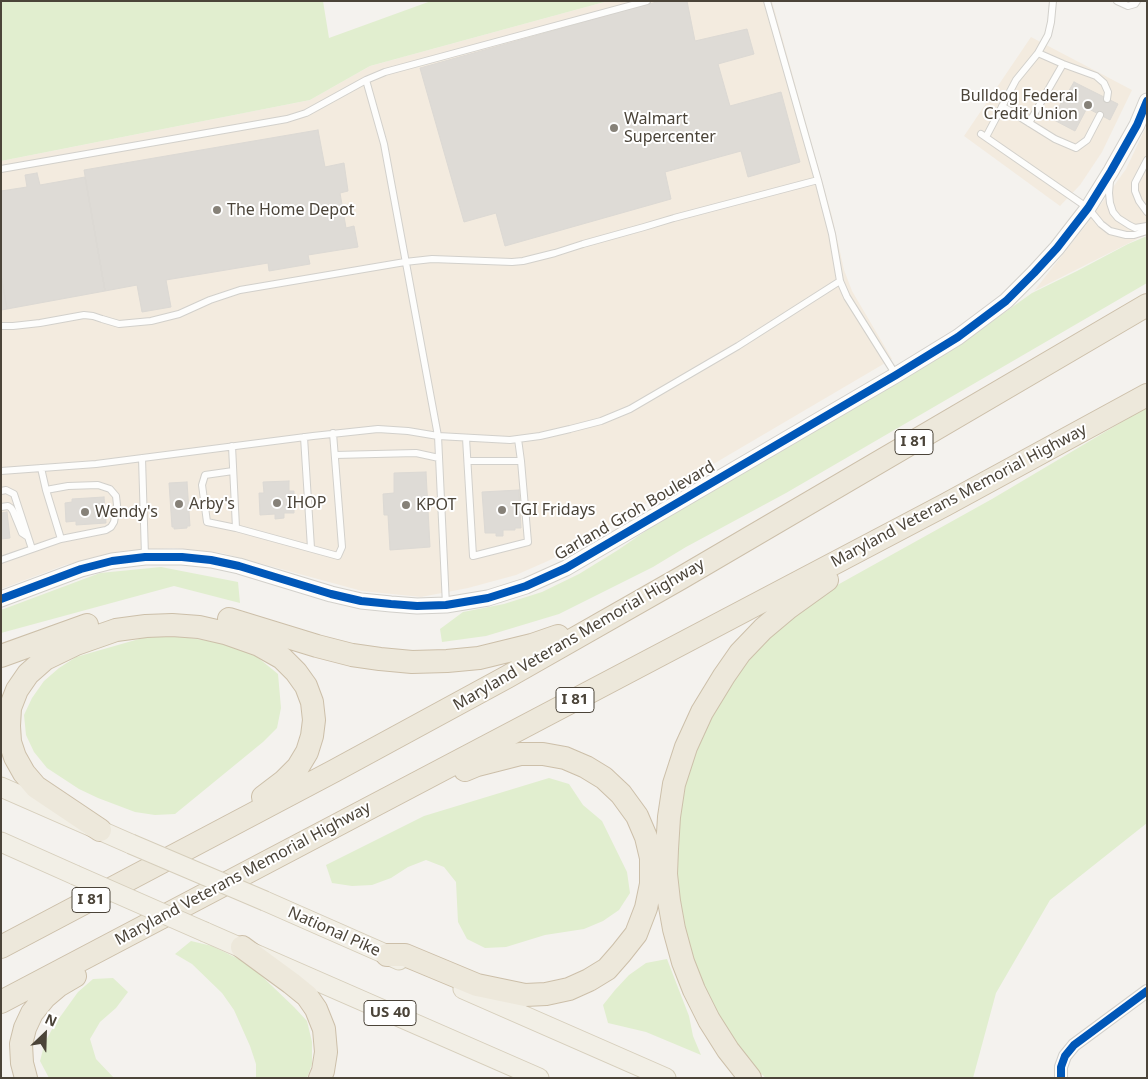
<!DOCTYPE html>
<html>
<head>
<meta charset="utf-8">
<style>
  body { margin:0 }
  #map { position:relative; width:1148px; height:1079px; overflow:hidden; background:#f4f2ee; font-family:"Noto Sans",sans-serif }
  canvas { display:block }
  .frame { position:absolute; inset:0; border:2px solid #4b4439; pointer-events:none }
  .north { position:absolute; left:20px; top:1009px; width:50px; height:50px; -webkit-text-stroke:4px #fff; paint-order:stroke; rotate:24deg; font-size:14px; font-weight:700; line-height:20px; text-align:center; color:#4b4439 }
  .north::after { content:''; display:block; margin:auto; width:18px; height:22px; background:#4b4439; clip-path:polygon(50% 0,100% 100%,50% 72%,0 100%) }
</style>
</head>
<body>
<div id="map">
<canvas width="1148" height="1079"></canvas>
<div class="frame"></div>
<div class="north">N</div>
</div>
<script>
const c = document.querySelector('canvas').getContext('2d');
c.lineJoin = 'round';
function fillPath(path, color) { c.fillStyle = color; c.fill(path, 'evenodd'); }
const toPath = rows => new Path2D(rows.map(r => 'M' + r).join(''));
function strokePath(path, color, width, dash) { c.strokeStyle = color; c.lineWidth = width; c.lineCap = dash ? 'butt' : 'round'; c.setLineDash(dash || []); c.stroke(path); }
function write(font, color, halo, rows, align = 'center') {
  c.font = font + ' "Noto Sans",sans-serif'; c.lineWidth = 4; c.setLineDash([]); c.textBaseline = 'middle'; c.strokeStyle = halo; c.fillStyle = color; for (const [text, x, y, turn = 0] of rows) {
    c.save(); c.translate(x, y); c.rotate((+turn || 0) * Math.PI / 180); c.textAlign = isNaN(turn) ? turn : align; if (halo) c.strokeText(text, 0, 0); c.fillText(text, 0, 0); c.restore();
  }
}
fillPath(toPath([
  [608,1,772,1,832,216,844,270,852,291,892,359,550,560,516,575,468,588,421,597,362,591,222,553,174,548,121,551,65,565,1,589,1,161,310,100,370,66],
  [1031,37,1132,90,1102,152,1080,185,1060,206,964,136],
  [1147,125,1147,234,1034,291,1086,225,1126,169]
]), '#f3ebdf');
fillPath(toPath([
  [1,1,323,1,329,38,431,1,608,1,370,66,310,100,1,161],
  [1147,236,1147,283,786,493,686,547,653,567,559,614,486,636,442,642,440,629,463,612,504,604,542,592,579,574,618,550,669,515,980,330,1032,293,1077,271,1128,244],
  [1147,407,1147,823,1050,900,996,993,973,1078,766,1078,752,1066,715,1012,685,943,675,860,683,786,717,701,760,643,814,598,992,499],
  [161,567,238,582,240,603,174,586,1,633,1,610,100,573],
  [166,634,245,647,278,674,281,708,277,728,263,742,175,814,155,815,135,812,98,798,79,789,47,768,34,752,26,735,24,715,32,698,44,681,59,668,76,657,146,637],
  [549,778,569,784,583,805,602,821,627,872,630,893,619,910,603,921,584,929,545,935,506,947,485,948,467,939,458,922,456,882,444,867,426,860,408,867,391,878,372,885,352,886,332,883,326,865,424,816],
  [191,941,212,946,249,964,294,1007,307,1021,312,1042,312,1064,307,1078,256,1078,256,1064,250,1046,234,1010,222,993,192,964,175,954],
  [667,959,689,1016,693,1036,701,1055,646,1032,608,1023,603,1005,615,990,629,975,646,963],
  [113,978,128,992,116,1008,100,1022,90,1039,96,1059,114,1078,49,1078,40,1061,45,1042,55,1024,78,992,93,979]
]), '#e1eecf');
const building = toPath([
  [660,1,687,1,695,41,747,29,754,54,718,64,730,106,781,92,800,162,748,177,741,151,665,172,671,199,505,246,496,213,464,222,420,68,660,1],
  [1074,82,1118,104,1110,120,1087,108,1075,131,1054,120,1060,108,1059,107,1066,93,1067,94,1074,82],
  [318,130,325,167,344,163,348,191,340,193,346,228,354,226,358,247,308,255,310,264,269,271,268,263,166,280,171,307,142,312,137,285,105,291,84,170,318,130],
  [37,173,40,185,85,177,105,291,7,309,1,275,1,191,27,187,25,175,37,173],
  [1,275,7,309,1,310,1,275],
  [426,472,430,547,390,550,388,515,384,515,383,494,394,493,394,473,426,472],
  [289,481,289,491,294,491,294,513,284,513,284,518,275,519,275,514,260,515,259,493,264,493,263,482,289,481],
  [187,482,190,526,187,526,187,528,174,529,174,527,172,527,169,483,187,482],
  [519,490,521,528,515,528,515,530,503,530,503,536,496,536,496,533,485,533,482,492,519,490],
  [104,497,106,523,76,525,76,521,66,522,65,503,72,502,72,499,104,497],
  [7,512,10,538,1,539,1,513,7,512]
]);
fillPath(building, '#dedbd6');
strokePath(building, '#dcd9d4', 1);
const service = toPath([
  [767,1,818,180],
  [1117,1,1128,6,1135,4,1137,1],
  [1038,53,1048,35,1051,22,1053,1],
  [366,80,384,144,438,436,446,605],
  [1002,106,1055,139,1076,148,1087,140,1100,115],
  [1029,123,1063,64],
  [981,134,1088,208,1101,224,1110,231,1126,235,1134,235,1147,231],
  [986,137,1016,80,1038,53,1063,64,1096,76,1104,83,1108,92,1107,99],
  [1147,160,1135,183,1135,191,1139,201,1147,212],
  [1,169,287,119,306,113,366,80,385,72,647,1],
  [1110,181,1109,193,1110,203,1113,212,1118,218,1129,225,1135,228,1147,226],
  [1,326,13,326,40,323,84,315,93,316,102,319,119,324,151,321,179,314,210,300,240,290,405,262,432,259,512,262,523,261,555,253,583,244,644,227,674,218,818,180,832,234,840,281,847,297,896,375],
  [304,437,311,548],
  [466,438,473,556,528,542,521,461,468,461],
  [518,439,521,461],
  [232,446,236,528,338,556,342,547,333,433],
  [335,455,416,453,439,458],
  [142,458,145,556],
  [41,468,46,490,61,539],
  [1,471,96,464,313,436,378,429,408,431,438,436,510,440,540,436,570,429,601,421,630,409,738,346,840,281],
  [233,471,205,475,202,485,207,522,236,528],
  [1,491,6,490,14,494,32,549],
  [1,507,8,506,11,508,13,511,22,533,28,537],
  [1,560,61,539,106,530,111,527,114,522,117,505,116,496,110,489,98,485,68,486,46,490]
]);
const minor = toPath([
  [1061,1078,1061,1067,1065,1056,1074,1045,1147,991]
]);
const tertiary = toPath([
  [1,599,81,569,112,561,145,557,182,557,211,560,239,566,331,594,361,601,391,604,417,606,446,605,488,598,526,586,566,568,896,375,958,337,1006,301,1034,273,1057,248,1088,208,1111,171,1137,125,1147,101]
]);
const primary = toPath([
  [1,787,131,844],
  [1,842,75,875],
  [265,901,399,960],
  [205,932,539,1078],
  [463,989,666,1078]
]);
const motorway = toPath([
  [229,619,317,646,352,655,380,659,412,662,447,661,479,658,532,645,558,636],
  [1,656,87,625],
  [100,830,36,787,24,773,15,757,10,742,9,726,10,708,17,690,28,674,45,659,76,644,116,630,146,626,172,625,199,627,225,633,259,645,282,658,296,672,306,686,312,702,314,720,312,736,307,752,298,767,284,781,263,797],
  [1,947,334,771,507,677,681,578,1147,305],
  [242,947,291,983,307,996,316,1009,324,1029,326,1052,323,1071,320,1078],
  [387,955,405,955,477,985,525,995,546,994,569,989,589,980,607,969,621,953,636,934,646,908,651,884,651,858,646,837,637,816,621,794,604,778,586,767,565,758,543,754,520,754,477,765,465,770],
  [1,1002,945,505,1147,395],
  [26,1078,22,1063,21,1044,25,1028,32,1013,45,997,58,986,75,976],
  [750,1078,728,1050,709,1020,694,990,683,962,674,929,669,901,666,874,667,849,669,817,674,784,686,747,702,712,724,676,740,653,763,629,788,608,827,580]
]);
strokePath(service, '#d2d0cb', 8);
strokePath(minor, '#d2d0cb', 14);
strokePath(tertiary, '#d2d0cb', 17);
strokePath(primary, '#d6cebb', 21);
strokePath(motorway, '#ccbfa9', 24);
strokePath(service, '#fdfdfc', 6);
strokePath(minor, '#fdfdfc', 12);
strokePath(tertiary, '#fdfdfc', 15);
strokePath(primary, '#f2efe6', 19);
strokePath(motorway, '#ede8db', 22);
const primaryBridge = toPath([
  [131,844,265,901],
  [75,875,205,932]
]);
strokePath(primaryBridge, '#d6cebb', 21, []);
strokePath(primaryBridge, '#f2efe6', 19);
strokePath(toPath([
  [1,599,81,569,112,561,145,557,182,557,211,560,239,566,331,594,361,601,391,604,417,606,446,605,488,598,526,586,566,568,896,375,958,337,1006,301,1034,273,1057,248,1088,208,1111,171,1137,125,1147,101],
  [1061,1078,1061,1067,1065,1056,1074,1045,1147,991]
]), '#0057b8', 8);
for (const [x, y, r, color] of [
  [1088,105,5,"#868178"],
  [614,128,5,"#868178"],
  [217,210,5,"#868178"],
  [277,503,5,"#868178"],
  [179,504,5,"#868178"],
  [406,505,5,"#868178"],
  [502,510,5,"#868178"],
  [85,512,5,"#868178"]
]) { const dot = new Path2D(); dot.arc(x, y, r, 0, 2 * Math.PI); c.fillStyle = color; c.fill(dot); strokePath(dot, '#fff', 2); }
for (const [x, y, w] of [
  [914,442,38],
  [575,700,38],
  [91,900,38],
  [390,1013,52]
]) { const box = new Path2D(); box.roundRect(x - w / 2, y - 12.5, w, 25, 4); c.fillStyle = '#fff'; c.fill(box); strokePath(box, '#4b4439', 1); }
write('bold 15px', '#4b4439', null, [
  ["I 81",914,442],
  ["I 81",575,700],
  ["I 81",91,900],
  ["US 40",390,1013]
]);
write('16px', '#4b4439', '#fff', [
  ["Bulldog Federal",1078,96,"right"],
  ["Credit Union",1078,114,"right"],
  ["Walmart",624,119],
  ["Supercenter",624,137],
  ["The Home Depot",227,210],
  ["IHOP",287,503],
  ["Arby's",189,504],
  ["KPOT",416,505],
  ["TGI Fridays",512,510],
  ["Wendy's",95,512]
], 'left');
write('16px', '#4b4439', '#fff', [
  ["Maryland Veterans Memorial Highway",959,496,-28],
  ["Garland Groh Boulevard",635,511,-30],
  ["Maryland Veterans Memorial Highway",579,635,-30],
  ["Maryland Veterans Memorial Highway",243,874,-28],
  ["National Pike",334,932,24]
]);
</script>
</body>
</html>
